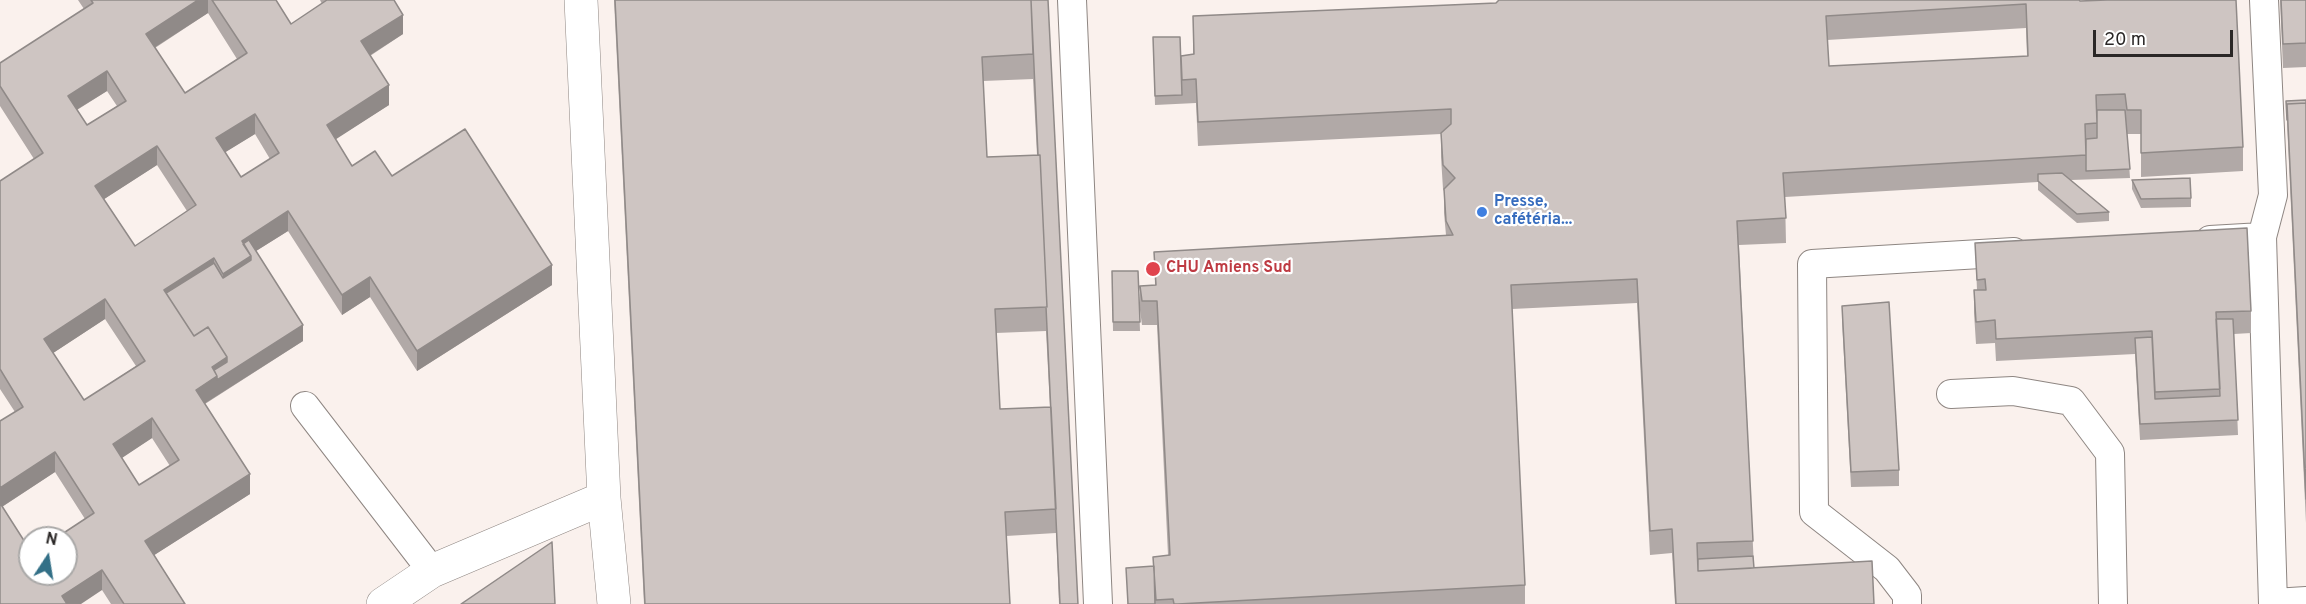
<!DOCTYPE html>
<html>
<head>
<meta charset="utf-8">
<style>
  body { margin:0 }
  #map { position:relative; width:2306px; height:604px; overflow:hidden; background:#faf1ed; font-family:Overpass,sans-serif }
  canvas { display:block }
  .north { position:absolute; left:18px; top:526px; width:60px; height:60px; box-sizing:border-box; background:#fff; border:2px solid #aaa9a8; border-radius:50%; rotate:12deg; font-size:16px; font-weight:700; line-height:24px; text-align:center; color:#2a2726 }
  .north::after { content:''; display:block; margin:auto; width:21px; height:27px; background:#337087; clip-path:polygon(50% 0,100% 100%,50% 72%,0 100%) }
  .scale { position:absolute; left:2093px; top:30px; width:140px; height:27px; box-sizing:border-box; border:3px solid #2a2726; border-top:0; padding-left:8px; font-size:18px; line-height:21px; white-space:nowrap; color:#2a2726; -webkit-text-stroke:4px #fff; paint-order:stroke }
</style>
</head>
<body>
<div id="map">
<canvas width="2306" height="604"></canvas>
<div class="north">N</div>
<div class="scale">20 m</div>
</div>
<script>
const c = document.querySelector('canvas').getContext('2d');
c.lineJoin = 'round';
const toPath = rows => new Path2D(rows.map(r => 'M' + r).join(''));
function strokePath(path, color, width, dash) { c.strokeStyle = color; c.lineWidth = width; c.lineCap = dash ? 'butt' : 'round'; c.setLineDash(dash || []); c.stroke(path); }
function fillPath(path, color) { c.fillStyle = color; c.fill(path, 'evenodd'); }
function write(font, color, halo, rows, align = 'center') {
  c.font = font + ' Overpass,sans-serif'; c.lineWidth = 4.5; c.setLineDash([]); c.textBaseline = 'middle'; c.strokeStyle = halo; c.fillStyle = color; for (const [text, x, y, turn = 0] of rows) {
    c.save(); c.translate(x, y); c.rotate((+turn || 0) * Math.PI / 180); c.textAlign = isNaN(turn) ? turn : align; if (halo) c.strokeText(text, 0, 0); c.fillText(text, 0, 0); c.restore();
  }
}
const service = toPath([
  [1072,0,1098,604],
  [2264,0,2273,195,2262,237,2273,604],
  [2210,240,2262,237],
  [1951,394,2013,391,2071,401,2110,453,2113,604],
  [305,406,432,571],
  [2274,603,2306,601],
  [1907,604,1907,595,1887,569,1814,512,1812,264,2014,252]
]);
const minor = toPath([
  [581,0,604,498,614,604],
  [383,604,432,571,604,498]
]);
strokePath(service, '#8e8682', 30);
strokePath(minor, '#8e8682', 34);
strokePath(service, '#fff', 28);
strokePath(minor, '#fff', 33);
fillPath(toPath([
  [78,0,276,0,291,24,322,4,320,0,394,0,403,34,370,56,389,105,335,139,352,166,392,176,552,285,417,371,370,297,342,315,288,231,256,251,303,341,205,404,250,494,154,555,185,604,111,604,102,590,0,604,0,421,15,412,0,389,0,181,34,159,0,106,0,63,84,9],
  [208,13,237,59,185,93,155,48],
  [107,91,117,106,87,125,77,110],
  [255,134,270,159,241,177,225,152],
  [157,165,187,211,135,246,104,199],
  [105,319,136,366,84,400,53,353],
  [152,438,170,466,139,485,121,458],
  [55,472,85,519,30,574,2,507],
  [614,0,1048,0,1078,604,1059,604,1056,529,1056,533,1006,536,1010,604,644,604],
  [1033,79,1037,155,987,157,983,81],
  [1046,331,1050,407,1000,409,996,333],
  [2280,0,2306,0,2306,67,2283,68],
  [2080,1,2243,147,2243,171,2141,177,2141,134,2127,134,2130,178,2071,180,2109,212,2109,221,2077,223,2038,190,2038,182,1785,197,1786,243,1739,245,1754,568,1874,604,1675,604,1672,553,1650,555,1637,303,1512,309,1525,585,1525,604,1127,604,1153,566,1153,557,1168,555,1157,325,1142,325,1140,310,1140,286,1155,285,1154,252,1446,235,1444,213,1444,191,1443,189,1441,157,1441,134,1198,146,1196,103,1155,105,1153,37,1181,58,1193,54,1193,16,1496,3],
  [2026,28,2027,56,1829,66,1827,40],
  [2306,100,2306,523,2286,101],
  [2132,180,2191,198,2191,207,2141,208,2132,189],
  [1975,243,2251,311,2251,333,2234,334,2238,435,2140,440,2135,354,1996,361,1995,343,1976,344,1974,313,1974,290,1977,290],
  [1112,271,1138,271,1140,331,1113,331],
  [1842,306,1899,470,1899,486,1851,487,1842,321]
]), '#b1a9a7');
fillPath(toPath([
  [198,0,208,0,208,13,146,53,146,34],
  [403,15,403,34,361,61,361,41],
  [107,71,107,91,68,115,68,96],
  [389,85,389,105,327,145,327,125],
  [255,114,255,134,216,158,216,138],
  [157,146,157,165,95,205,95,186],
  [288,211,288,231,248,256,242,241],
  [251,256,251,276,223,294,223,274],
  [214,258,214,278,171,305,164,290],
  [552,265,552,285,417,371,417,351],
  [370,277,370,297,342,315,342,295],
  [105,299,105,319,44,359,44,339],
  [303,325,303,341,196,409,196,390,212,367,227,357],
  [152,418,152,438,113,464,113,444],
  [55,452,55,472,0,508,0,488],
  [250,474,250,494,145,561,145,541],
  [102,570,102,590,81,604,62,604,62,596]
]), '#908a88');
const building = toPath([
  [91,0,198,0,146,34,185,93,247,53,212,0,276,0,291,24,327,0,394,0,403,15,361,41,389,85,327,125,352,166,375,151,392,176,465,129,552,265,417,351,370,277,342,295,288,211,242,241,251,256,223,274,214,258,164,290,194,336,208,327,227,357,212,367,217,376,196,390,250,474,145,541,185,604,124,604,102,570,62,596,67,604,0,604,0,503,30,550,30,574,66,574,66,538,56,538,94,513,55,452,0,488,0,421,23,407,0,369,0,181,43,153,0,86,0,63,93,3,91,0],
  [107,71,126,101,87,125,68,96,107,71],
  [255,114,279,153,241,177,216,138,255,114],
  [157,146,196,205,135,246,95,186,157,146],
  [105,299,145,361,84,400,44,339,105,299],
  [152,418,179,460,139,485,113,444,152,418],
  [615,0,1031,0,1033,54,982,57,987,157,1040,155,1047,307,995,309,1000,409,1051,407,1056,509,1005,512,1010,604,645,604,615,0],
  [1031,0,1048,0,1078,604,1060,604,1046,307,1047,307,1040,155,1038,155,1031,0],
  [1499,0,2079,0,2080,1,2107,0,2236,0,2243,147,2141,153,2141,110,2127,110,2125,94,2096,95,2097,123,2085,124,2086,155,1783,173,1786,218,1737,221,1753,541,1697,543,1698,571,1872,561,1874,604,1676,604,1672,529,1650,531,1637,279,1511,285,1525,585,1178,604,1174,604,1173,599,1156,600,1153,557,1170,555,1157,301,1142,301,1140,286,1156,285,1154,252,1453,235,1446,221,1444,189,1455,178,1443,165,1441,133,1451,124,1451,109,1198,122,1196,79,1182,80,1181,56,1194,54,1193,16,1496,3,1499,0],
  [2026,4,2028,56,1829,66,1826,16,2026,4],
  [2281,0,2306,0,2306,43,2283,44,2281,0],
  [1153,37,1180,37,1182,95,1155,96,1153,37],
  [2306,100,2306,103,2287,104,2287,120,2286,101,2306,100],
  [2306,103,2306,499,2287,104,2306,103],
  [2097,110,2125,110,2130,169,2086,171,2086,139,2097,138,2097,110],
  [2062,173,2109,212,2077,214,2038,181,2038,174,2062,173],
  [2190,178,2191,198,2141,199,2132,180,2190,178],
  [2247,228,2251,311,2216,312,2220,389,2155,392,2152,331,1996,339,1995,320,1976,322,1974,290,1986,290,1985,279,1977,280,1975,243,2247,228],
  [249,240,303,325,217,380,217,376,214,370,227,362,227,357,208,327,194,336,166,293,214,263,223,278,251,260,251,256,243,244,249,240],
  [1112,271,1138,271,1140,322,1113,322,1112,271],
  [1889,302,1899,470,1851,472,1842,306,1889,302],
  [2216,319,2233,319,2238,420,2140,424,2135,338,2152,337,2155,399,2220,396,2216,319],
  [552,542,555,604,461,604,552,542],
  [1753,556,1754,568,1698,571,1698,559,1753,556],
  [1154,566,1155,604,1128,604,1126,568,1154,566]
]);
fillPath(building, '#cec5c2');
strokePath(building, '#908a88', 1.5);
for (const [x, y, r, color] of [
  [1482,212,6,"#3f7fe0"],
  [1153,269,8,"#e0444e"]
]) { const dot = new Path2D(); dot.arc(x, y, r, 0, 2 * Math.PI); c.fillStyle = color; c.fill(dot); strokePath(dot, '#fff', 2); }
write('bold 16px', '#366cbe', '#fff', [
  ["Presse,",1494,203],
  ["cafétéria...",1494,221]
], 'left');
write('bold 16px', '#be3a42', '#fff', [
  ["CHU Amiens Sud",1166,269]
], 'left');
</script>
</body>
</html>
